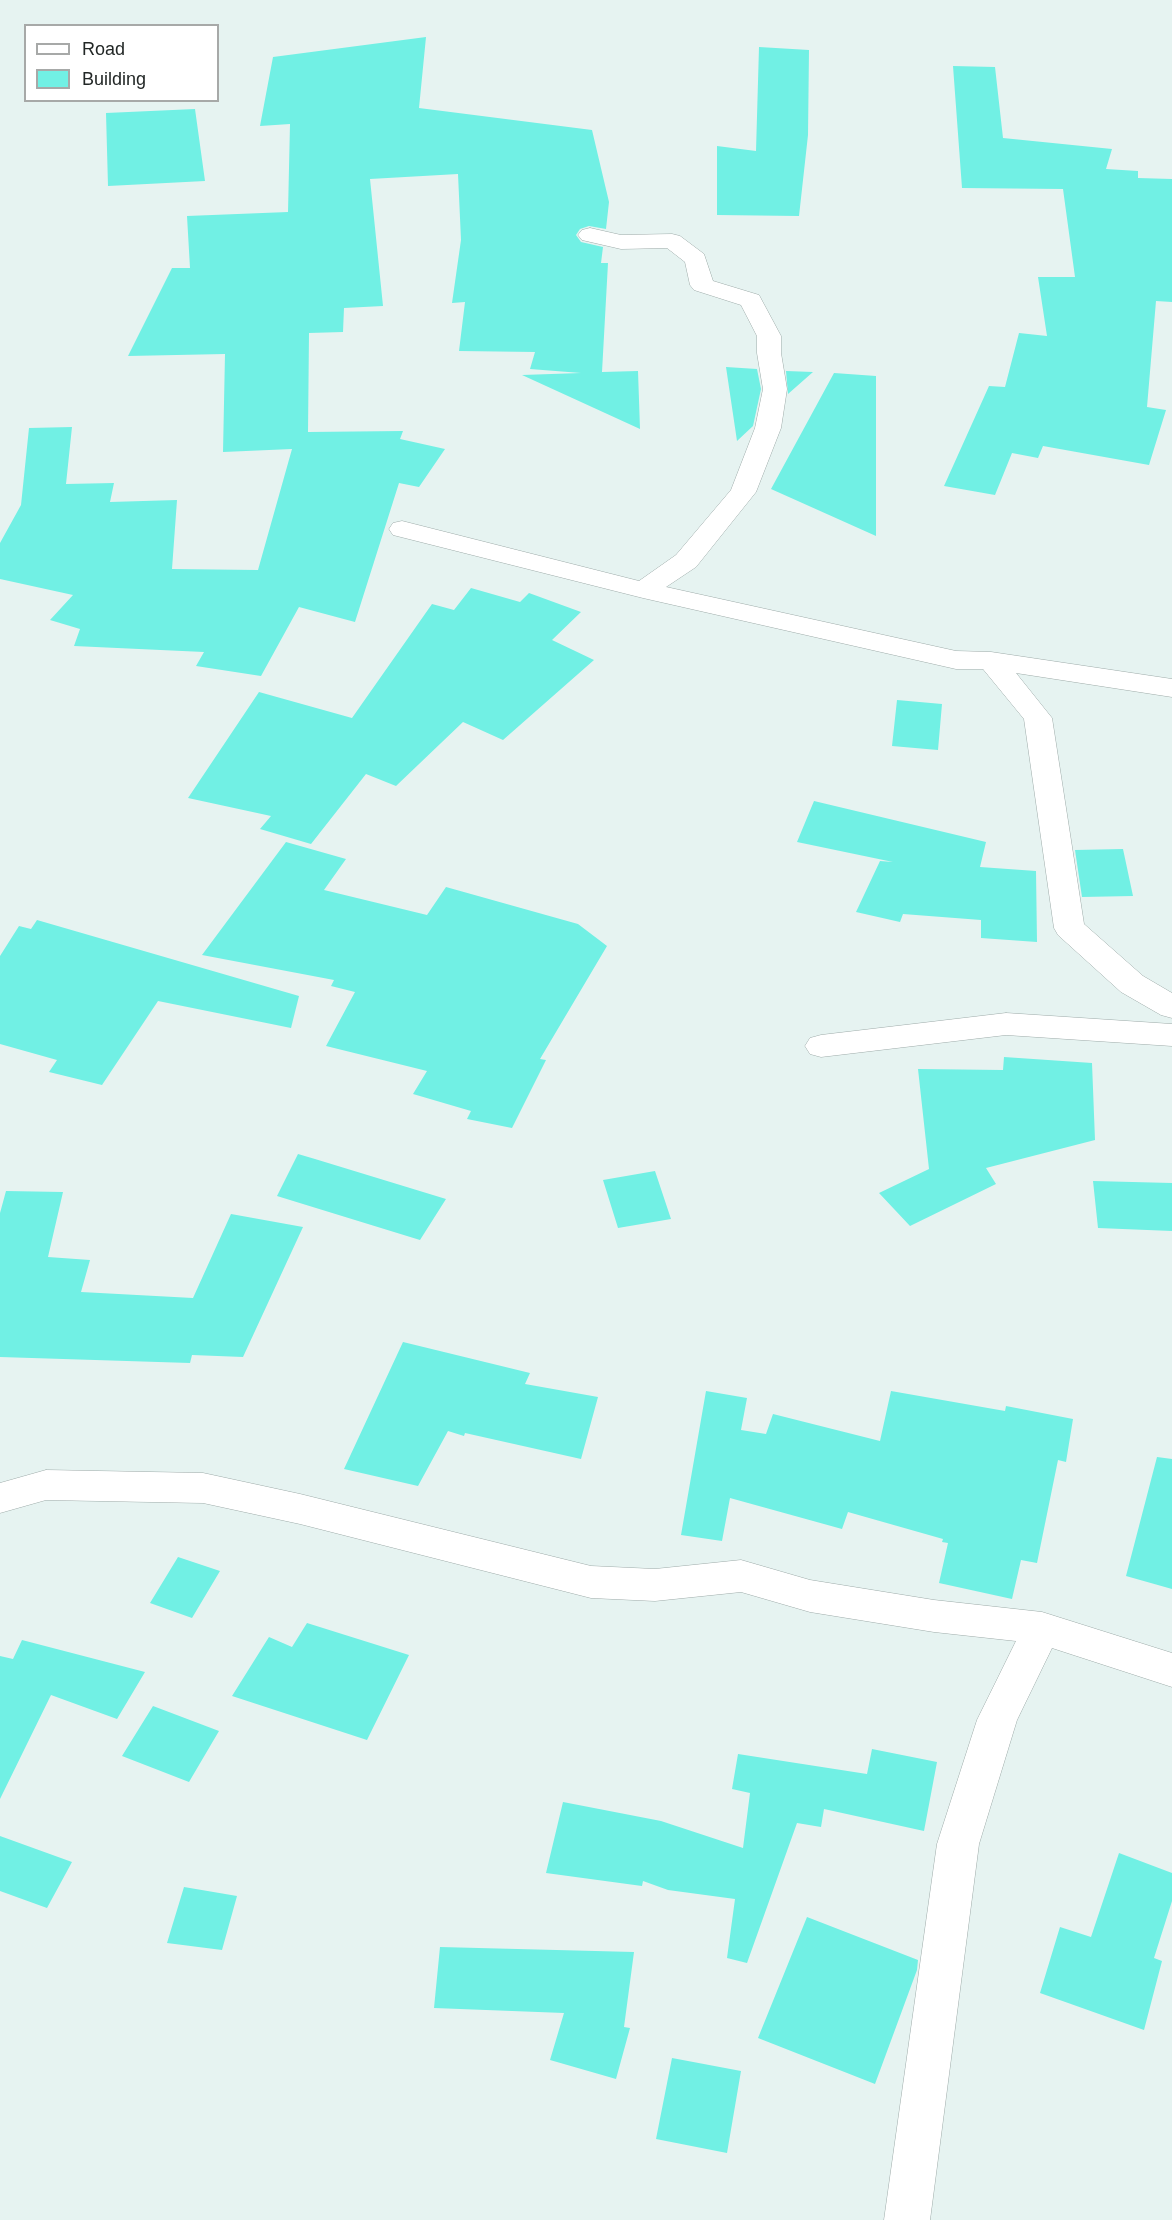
<!DOCTYPE html>
<html>
<head>
<meta charset="utf-8">
<style>
  body { margin:0 }
  #map { position:relative; width:1172px; height:2220px; overflow:hidden; background:#e6f3f1; font-family:Helvetica,sans-serif }
  canvas { display:block }
  .legend { position:absolute; left:24px; top:24px; width:195px; height:78px; box-sizing:border-box; background:#fff; border:2px solid #a7a9a8; margin:0; padding:8px 10px; list-style:none; font-size:18px; color:#222726 }
  .legend li { display:flex; align-items:center; gap:12px; height:30px }
  .legend b { width:30px; border:2px solid #a7a9a8 }
</style>
</head>
<body>
<div id="map">
<canvas width="1172" height="2220"></canvas>
<ul class="legend">
<li><b style="height:8px;background:#fff"></b>Road</li>
<li><b style="height:16px;background:#71f0e4"></b>Building</li>
</ul>
</div>
<script>
const c = document.querySelector('canvas').getContext('2d');
c.lineJoin = 'round';
function fillPath(path, color) { c.fillStyle = color; c.fill(path, 'evenodd'); }
const toPath = rows => new Path2D(rows.map(r => 'M' + r).join(''));
function strokePath(path, color, width, dash) { c.strokeStyle = color; c.lineWidth = width; c.lineCap = dash ? 'butt' : 'round'; c.setLineDash(dash || []); c.stroke(path); }
fillPath(toPath([
  [426,37,419,108,592,130,609,202,606,229,589,226,580,229,576,235,581,242,603,247,601,263,608,263,602,372,638,371,640,429,522,375,581,373,530,369,535,352,459,351,465,302,452,303,461,240,458,174,370,179,383,306,344,308,343,332,309,333,308,432,403,431,400,439,445,449,419,487,399,483,355,622,299,607,261,676,196,666,204,652,74,646,80,629,50,620,73,595,0,579,0,543,21,505,29,428,72,427,66,484,114,483,110,502,177,500,172,569,258,570,292,449,223,452,225,354,128,356,172,268,190,268,187,216,288,212,290,124,260,126,273,57],
  [759,47,809,50,808,135,799,216,717,215,717,146,756,151],
  [953,66,995,67,1003,138,1112,149,1106,169,1138,171,1138,178,1172,179,1172,302,1156,301,1147,407,1166,410,1149,465,1043,446,1038,458,1012,453,995,495,944,486,989,386,1005,387,1019,333,1047,336,1038,277,1075,277,1063,189,962,188],
  [195,109,205,181,108,186,106,113],
  [726,367,757,369,761,389,753,426,737,441],
  [786,371,813,372,788,394],
  [834,373,876,376,876,536,771,489],
  [471,588,520,602,529,593,581,612,552,640,594,660,503,740,463,722,396,786,366,774,311,844,260,829,271,816,188,798,259,692,352,718,432,604,454,610],
  [897,700,942,704,938,750,892,746],
  [814,801,986,842,980,867,1036,871,1037,942,981,938,981,920,903,914,900,922,856,912,880,861,893,862,797,842],
  [286,842,346,859,324,890,427,915,446,887,578,924,607,946,540,1059,546,1060,512,1128,467,1119,471,1111,413,1094,427,1071,326,1046,355,992,331,986,334,980,202,955],
  [1123,849,1133,896,1082,897,1075,850],
  [37,920,299,996,291,1028,158,1001,102,1085,49,1072,57,1060,0,1044,0,956,19,926,31,929],
  [1004,1057,1092,1063,1095,1140,986,1168,996,1184,910,1226,879,1193,929,1169,918,1069,1003,1070],
  [298,1154,315,1159,446,1199,420,1240,277,1196],
  [655,1171,671,1219,618,1228,603,1180],
  [1093,1181,1172,1183,1172,1231,1098,1228],
  [6,1191,63,1192,48,1257,90,1260,81,1292,193,1298,231,1214,303,1227,243,1357,192,1355,190,1363,0,1357,0,1213],
  [403,1342,530,1373,525,1384,598,1397,581,1459,465,1433,464,1436,448,1431,418,1486,344,1469],
  [706,1391,747,1398,741,1430,766,1434,773,1414,880,1441,891,1391,1005,1411,1006,1406,1073,1419,1066,1462,1058,1460,1037,1563,1021,1560,1012,1599,939,1583,948,1543,942,1542,943,1539,848,1512,842,1529,730,1498,722,1541,681,1535],
  [1157,1457,1172,1459,1172,1589,1126,1576],
  [178,1557,220,1571,192,1618,150,1603],
  [307,1623,409,1655,367,1740,232,1696,269,1637,292,1647],
  [22,1640,145,1672,117,1719,51,1695,0,1799,0,1656,13,1659],
  [153,1706,219,1731,189,1782,122,1756],
  [872,1749,937,1762,924,1831,824,1809,821,1827,797,1823,747,1963,727,1958,735,1899,668,1890,643,1881,642,1886,546,1873,563,1802,661,1821,743,1848,750,1793,732,1789,738,1754,867,1774],
  [0,1836,72,1862,47,1908,0,1891],
  [1119,1853,1172,1873,1172,1901,1154,1958,1162,1961,1144,2030,1040,1993,1060,1927,1091,1937],
  [184,1887,237,1896,222,1950,167,1943],
  [807,1917,918,1960,917,1970,875,2084,758,2038],
  [440,1947,634,1952,624,2027,630,2028,616,2079,550,2060,564,2013,434,2008],
  [672,2058,741,2071,727,2153,656,2139]
]), '#71f0e4');
const minor = toPath([
  [590,228,621,235,672,234,680,236,704,254,713,281,759,295,781,336,781,353,787,389,781,428,756,492,696,567,666,587,956,651,991,652,1172,679,1172,697,1016,673,1052,718,1084,924,1143,976,1172,993,1172,1018,1161,1015,1121,992,1058,935,1054,928,1024,719,983,669,956,669,643,598,393,535,389,529,393,523,402,521,639,581,676,555,731,490,755,428,763,389,757,353,757,336,741,305,694,290,690,285,685,262,667,248,621,249,582,240,578,235,582,230,590,228],
  [1006,1013,1172,1024,1172,1046,1006,1035,821,1057,810,1054,805,1046,810,1038,821,1035,1006,1013],
  [46,1470,203,1473,300,1494,591,1566,655,1569,741,1560,810,1580,934,1600,1042,1612,1172,1653,1172,1687,1052,1648,1017,1720,979,1844,930,2220,884,2220,937,1844,977,1720,1016,1641,934,1632,810,1612,741,1592,655,1601,591,1598,300,1524,203,1503,46,1500,0,1513,0,1483,46,1470]
]);
strokePath(minor, '#9eaba9', 1);
fillPath(minor, '#fff');
</script>
</body>
</html>
